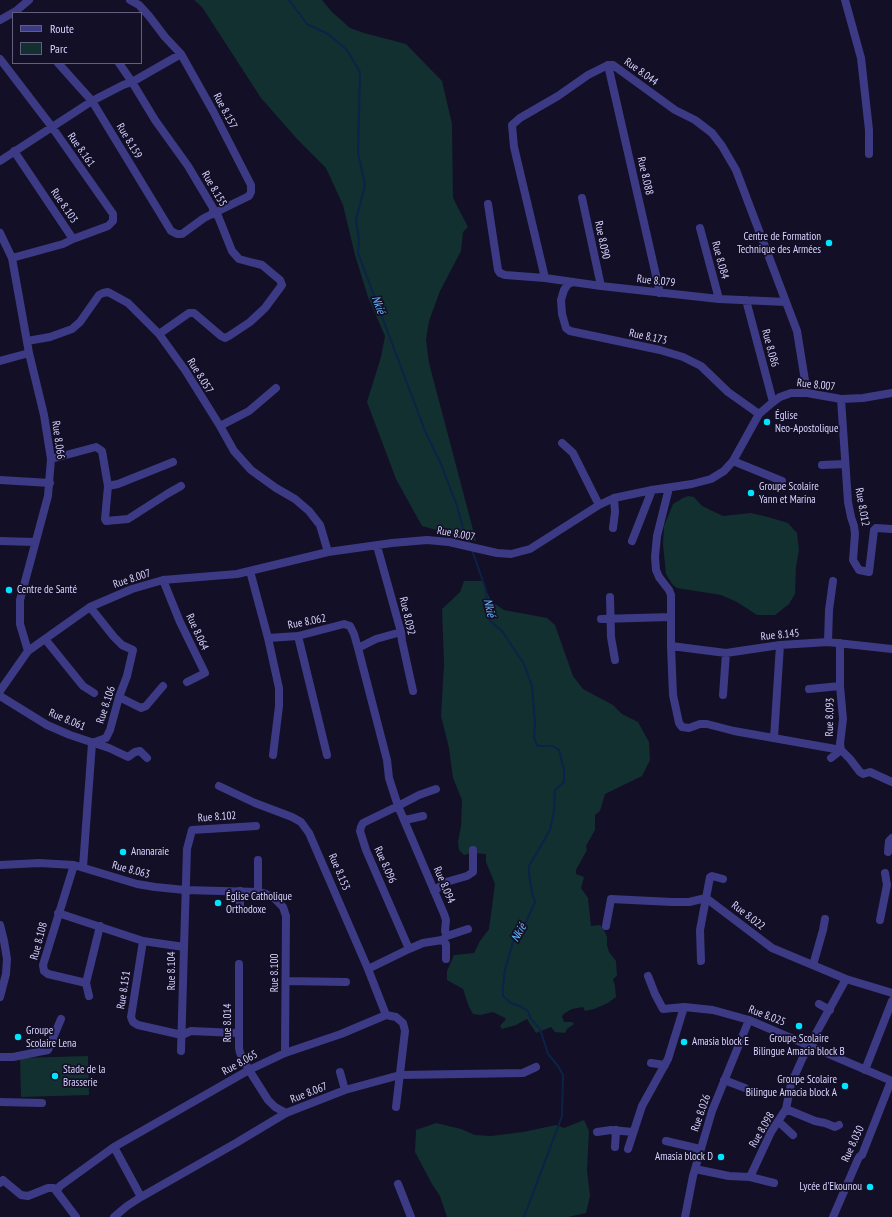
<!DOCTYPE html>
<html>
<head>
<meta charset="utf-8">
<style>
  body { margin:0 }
  #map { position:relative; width:892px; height:1217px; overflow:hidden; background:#130f26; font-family:"PT Sans Narrow",sans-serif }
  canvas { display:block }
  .legend { position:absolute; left:12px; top:12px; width:130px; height:52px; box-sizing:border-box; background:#130f26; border:1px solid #625e7d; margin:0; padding:5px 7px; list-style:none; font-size:12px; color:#d9d4ff }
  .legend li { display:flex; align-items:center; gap:8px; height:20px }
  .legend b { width:20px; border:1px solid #625e7d }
</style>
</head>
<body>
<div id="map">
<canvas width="892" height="1217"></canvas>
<ul class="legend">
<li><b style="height:5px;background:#3d3a85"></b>Route</li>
<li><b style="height:11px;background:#12302f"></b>Parc</li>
</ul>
</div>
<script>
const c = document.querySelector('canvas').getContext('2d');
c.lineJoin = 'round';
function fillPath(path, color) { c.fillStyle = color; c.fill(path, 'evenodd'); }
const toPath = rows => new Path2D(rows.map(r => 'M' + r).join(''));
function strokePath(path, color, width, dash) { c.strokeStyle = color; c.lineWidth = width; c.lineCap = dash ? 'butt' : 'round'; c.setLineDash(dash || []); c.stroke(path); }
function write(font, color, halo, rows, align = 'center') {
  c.font = font + ' "PT Sans Narrow",sans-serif'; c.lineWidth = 3.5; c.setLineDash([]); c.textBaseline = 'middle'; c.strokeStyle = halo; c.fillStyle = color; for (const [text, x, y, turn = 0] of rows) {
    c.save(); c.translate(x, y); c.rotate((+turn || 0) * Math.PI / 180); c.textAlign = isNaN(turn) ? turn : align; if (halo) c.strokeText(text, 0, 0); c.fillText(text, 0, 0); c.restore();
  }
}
fillPath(toPath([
  [194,0,322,0,332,12,350,28,364,33,406,44,442,81,452,124,453,198,468,227,463,232,461,251,440,291,429,321,426,340,429,363,476,541,422,526,396,479,367,402,381,357,385,336,368,297,355,255,343,205,326,168,297,139,261,98,202,7],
  [688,496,694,497,702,506,723,516,751,513,768,517,788,523,797,533,799,550,796,567,795,594,789,604,775,615,757,615,737,602,721,595,677,588,672,584,666,574,663,544,664,526,673,504,683,498],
  [464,581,482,581,491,601,504,610,547,618,555,625,573,676,583,689,613,705,622,714,638,722,649,742,650,760,642,776,605,794,600,811,595,815,595,830,586,846,587,850,576,870,576,874,584,877,581,888,588,898,591,926,600,925,603,928,607,937,607,945,609,952,616,961,617,976,613,979,615,986,616,997,608,1003,594,1009,585,1011,583,1007,572,1009,565,1013,562,1016,564,1022,572,1022,574,1024,567,1029,565,1033,555,1032,551,1027,536,1033,527,1019,516,1025,502,1029,500,1026,506,1019,505,1018,493,1012,480,1015,473,1014,469,1007,463,989,447,980,447,971,454,955,474,953,480,941,489,929,495,884,486,862,486,854,471,853,464,855,459,850,458,842,461,826,462,800,453,778,449,748,441,716,444,664,442,609,460,592],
  [88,1056,89,1095,21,1097,20,1058],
  [584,1120,589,1131,587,1170,590,1196,586,1213,568,1217,447,1217,440,1196,432,1184,415,1152,416,1130,436,1123,461,1129,475,1135,491,1136,523,1132,556,1125,564,1128]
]), '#12302f');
strokePath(toPath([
  [289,0,307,24,328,34,347,50,360,72,358,153,365,185,356,220,359,240,358,253,425,431,441,464,457,506,463,528,470,544],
  [472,550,485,587,490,621,502,631,524,664,532,686,535,722,534,738,537,745,539,746,553,746,559,750,564,770,564,782,555,790,554,811,550,830,529,866,529,874,532,893,535,902,522,931,513,942,505,970,503,987,503,996,511,1003,520,1006,528,1011,531,1019,540,1029,548,1054,558,1066,563,1075,562,1116,524,1217]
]), '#0c2248', 2);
strokePath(toPath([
  [130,0,139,5,149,16,165,37,181,54],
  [845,0,861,58,869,130,869,154],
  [0,20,16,11,29,0],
  [0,59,52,127,113,214,113,221,108,226,73,239],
  [58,63,92,101,171,231,177,234,182,234,204,218,249,196,251,192,251,185,213,111,181,54,132,82,119,63],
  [608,65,660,293],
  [0,161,92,101,123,85,132,82,155,120,188,166,213,208,213,213,218,216,232,251,239,259,250,262,262,265,280,280,282,285,265,308,250,322,229,336,225,338,221,336,194,313,189,313,159,334],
  [582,198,601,286],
  [488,204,498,270,500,273,505,275,545,278,601,286,719,299,786,302,797,331,807,393],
  [700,228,719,299],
  [0,233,12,258,29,353,44,415,51,459,48,496,20,600,20,624,28,651],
  [12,258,63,244,73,239,14,151],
  [545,278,514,147,512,125,520,118,558,96,588,75,608,65,613,65,675,110,695,120,712,133,722,146,736,170,786,302],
  [573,282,568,284,564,290,561,300,562,314,566,328,570,331,660,350,683,357,701,366,728,392,759,414],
  [746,300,773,402],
  [27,341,50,337,72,329,80,322,99,295,103,293,108,292,128,303,159,334,185,370,220,426,234,451,251,470,276,488,295,499,309,511,320,525,328,552],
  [0,361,29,353],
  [841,399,848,502,851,517,854,526,855,534,853,560,859,570,869,572,874,530,876,528,892,529],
  [220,426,249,411,276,388],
  [562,443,573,453,599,505],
  [51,459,96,447,102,451,108,486,105,519,106,521,128,519,167,494,181,486],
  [733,461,782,481],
  [822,465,845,464],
  [0,480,50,483],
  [108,486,118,484,173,462],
  [669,488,657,536,655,557,656,570,659,577,669,590,671,595,671,646,673,695,679,723,682,727,689,728,700,724,707,724,734,731,841,750],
  [613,528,615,512,614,498],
  [0,541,35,542],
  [632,541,652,490],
  [377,546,401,632,402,641,413,691],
  [250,571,268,638,298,636,344,624,350,626,354,634,358,648,376,639,401,632],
  [163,580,180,622,205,673,187,682],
  [610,597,611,637,615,660],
  [601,619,671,617],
  [298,636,327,755],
  [268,638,279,688,279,706,273,755],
  [45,639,83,686,94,693],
  [828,642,829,610,833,581],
  [840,643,840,686,843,719,840,744,841,750,850,759,860,772,863,774,870,772,892,782],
  [671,646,726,653,780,645,828,642,892,649],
  [358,648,387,760,389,778,398,806,444,914,446,920,445,931,447,936,442,940,423,943,409,949],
  [809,689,840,686],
  [0,691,28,651,90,607,132,589,163,580,237,574,328,552,392,543,427,540,449,542,497,553,511,554,530,549,599,505,614,498,652,490,692,484,711,479,724,471,733,461,759,414,773,402,780,397,791,393,807,393,841,399,863,398,892,393],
  [723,695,726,653],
  [0,696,47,725,70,735,109,748,128,757,135,752,140,751,147,758],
  [119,697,141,708,146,706,163,686],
  [774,738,780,645],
  [831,758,841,750],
  [219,786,255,803,292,817,301,822,309,833,368,969,386,1015],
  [405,820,423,816],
  [888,852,889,841,892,838],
  [0,865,39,863,74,865,137,884,155,887,185,890,258,892,258,860],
  [74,865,43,965,44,971,48,974,86,983,100,926],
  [83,867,92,743,106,738,110,730,119,697,127,676,133,650,122,645,114,637,90,607],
  [240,891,240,907],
  [434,891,446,882,467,876,473,872,473,850],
  [258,892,266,894,274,898,283,907,286,916,285,1053],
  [58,913,143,941,131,1017,133,1022,138,1025,182,1035,191,1031,236,1033,239,1032],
  [880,920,887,885,885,873],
  [0,925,4,941,7,959,6,974,0,997],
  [606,926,611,899,672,902,689,902,706,898,772,948,846,979,892,993],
  [447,936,468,929],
  [442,940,446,944,446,959],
  [143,941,184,947,181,1051],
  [184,947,187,849,192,830,256,826],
  [701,961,700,930,710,877,712,876,723,879],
  [239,964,239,1048,240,1053,249,1070,268,1100,275,1107,286,1113],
  [813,965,823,930,825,919],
  [368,969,409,949,366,850,360,831,361,827,363,823,398,806,419,795,436,789],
  [648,976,655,994,663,1009,684,1007,713,1010,749,1020,892,1081],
  [286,981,346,982],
  [86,983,89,996],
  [819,1004,830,1010],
  [0,1057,13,1057,48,1050,61,1019],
  [651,1063,665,1065],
  [865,1070,892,1001],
  [340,1072,345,1090],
  [724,1080,745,1088],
  [0,1102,42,1103],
  [786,1109,815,1121,825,1123,835,1127,839,1125],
  [778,1121,793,1135],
  [597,1132,611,1130,633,1132],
  [666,1141,700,1149],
  [114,1147,141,1197],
  [615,1147,616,1130],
  [628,1149,642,1106,668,1059,684,1007],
  [695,1169,729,1176,750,1177,771,1132,786,1109,791,1084,803,1057,846,979],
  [750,1177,774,1183],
  [0,1183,3,1180,21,1195,28,1196,48,1188,54,1188,76,1217],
  [398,1184,411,1217],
  [57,1191,60,1186,114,1147,249,1070,285,1053,341,1034,386,1015,396,1017,403,1023,405,1031,396,1107],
  [114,1217,127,1206,141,1197,236,1143,286,1113,345,1090,400,1075,523,1073,536,1067],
  [685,1217,693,1176,712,1111,749,1020],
  [833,1217,858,1159,860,1156,862,1155,891,1081]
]), '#3d3a85', 8);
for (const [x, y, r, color] of [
  [829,243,4,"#00e5ff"],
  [767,422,4,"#00e5ff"],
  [751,493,4,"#00e5ff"],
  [9,590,4,"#00e5ff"],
  [123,852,4,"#00e5ff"],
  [218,903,4,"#00e5ff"],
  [799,1026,4,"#00e5ff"],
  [18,1037,4,"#00e5ff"],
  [684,1042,4,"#00e5ff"],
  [55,1076,4,"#00e5ff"],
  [845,1086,4,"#00e5ff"],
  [721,1157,4,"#00e5ff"],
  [870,1187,4,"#00e5ff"]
]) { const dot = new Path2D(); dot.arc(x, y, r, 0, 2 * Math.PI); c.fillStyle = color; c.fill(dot); strokePath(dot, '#130f26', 1.5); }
write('11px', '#d9d4ff', '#130f26', [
  ["Rue 8.044",641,72,36],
  ["Rue 8.157",225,111,62],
  ["Rue 8.159",129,141,59],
  ["Rue 8.161",81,150,55],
  ["Rue 8.088",645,176,77],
  ["Rue 8.155",214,189,60],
  ["Rue 8.103",64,206,56],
  ["Rue 8.090",602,240,78],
  ["Rue 8.084",720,260,75],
  ["Rue 8.079",656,281,6],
  ["Rue 8.173",648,337,12],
  ["Rue 8.086",770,348,75],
  ["Rue 8.057",200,376,58],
  ["Rue 8.007",816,385,6],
  ["Rue 8.066",58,440,82],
  ["Rue 8.012",862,507,80],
  ["Rue 8.007",456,534,11],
  ["Rue 8.007",132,579,-18],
  ["Rue 8.092",407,616,77],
  ["Rue 8.062",307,622,-11],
  ["Rue 8.064",197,632,65],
  ["Rue 8.145",780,635,-6],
  ["Rue 8.106",106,705,-72],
  ["Rue 8.093",830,717,-89],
  ["Rue 8.061",67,720,23],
  ["Rue 8.102",217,817,-4],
  ["Rue 8.096",385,865,66],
  ["Rue 8.063",131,870,15],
  ["Rue 8.153",339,872,67],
  ["Rue 8.094",444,885,67],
  ["Rue 8.022",748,916,38],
  ["Rue 8.108",39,941,-75],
  ["Rue 8.104",172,971,-90],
  ["Rue 8.100",275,973,-90],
  ["Rue 8.151",124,990,-81],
  ["Rue 8.025",767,1016,21],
  ["Rue 8.014",228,1023,-90],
  ["Rue 8.065",240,1063,-29],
  ["Rue 8.067",309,1093,-21],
  ["Rue 8.026",701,1113,-71],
  ["Rue 8.098",762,1130,-60],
  ["Rue 8.030",853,1144,-65]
]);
write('11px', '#d9d4ff', '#130f26', [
  ["Centre de Formation",821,237,"right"],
  ["Technique des Armées",821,250,"right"],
  ["Église",775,416],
  ["Neo-Apostolique",775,429],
  ["Groupe Scolaire",759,487],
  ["Yann et Marina",759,500],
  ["Centre de Santé",17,590],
  ["Ananaraie",131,852],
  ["Église Catholique",226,897],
  ["Orthodoxe",226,910],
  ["Groupe",26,1031],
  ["Scolaire Lena",26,1044],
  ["Groupe Scolaire",799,1039,"center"],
  ["Bilingue Amacia block B",799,1052,"center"],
  ["Amasia block E",692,1042],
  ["Stade de la",63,1070],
  ["Brasserie",63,1083],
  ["Groupe Scolaire",837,1080,"right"],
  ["Bilingue Amacia block A",837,1093,"right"],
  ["Amasia block D",713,1157,"right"],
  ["Lycée d'Ekounou",862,1187,"right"]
], 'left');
write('italic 12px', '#62b6ff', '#130f26', [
  ["Nkié",378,305,69],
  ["Nkié",489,608,77],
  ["Nkié",519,933,-61]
]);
</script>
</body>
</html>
